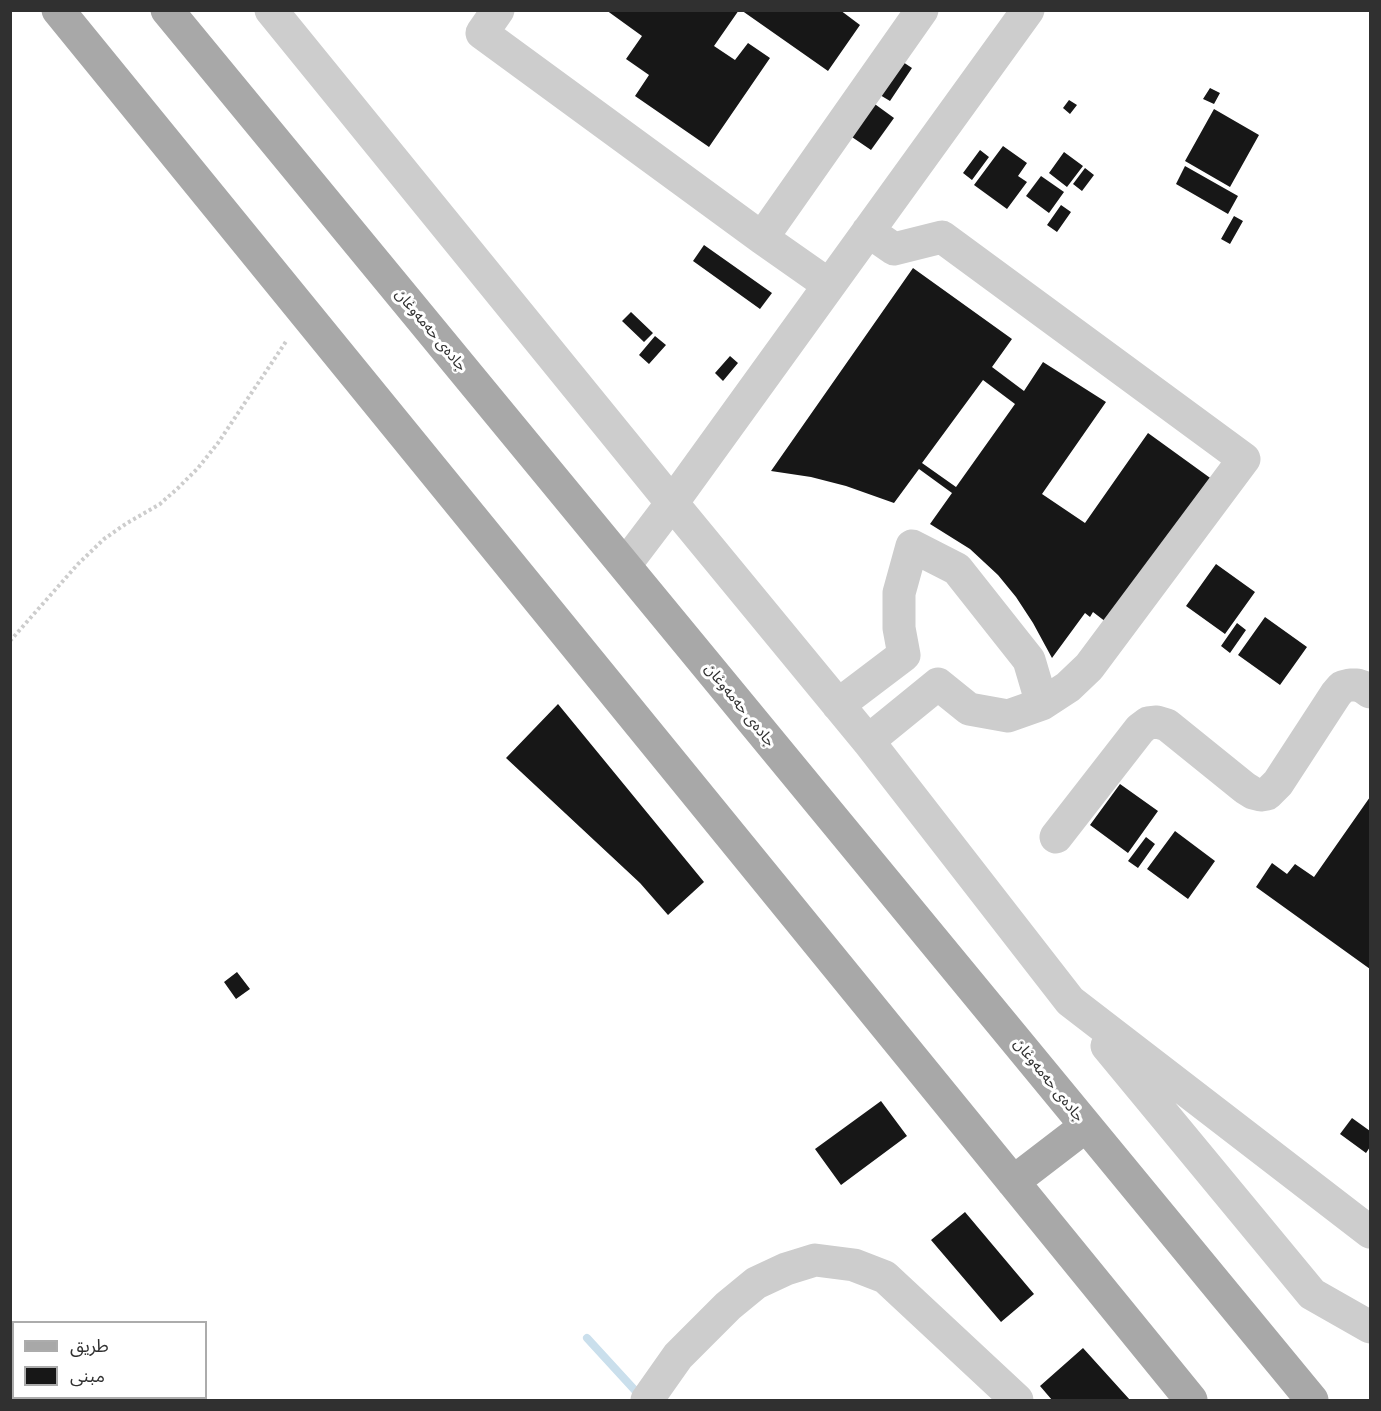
<!DOCTYPE html>
<html>
<head>
<meta charset="utf-8">
<style>
  body { margin:0 }
  #map { position:relative; width:1381px; height:1411px; overflow:hidden; background:#fff; font-family:"Golos Text","Noto Sans Arabic",sans-serif }
  canvas { display:block }
  .frame { position:absolute; inset:0; border:12px solid #303030; pointer-events:none }
  .legend { position:absolute; left:12px; top:1321px; width:195px; height:78px; box-sizing:border-box; background:#fff; border:2px solid #acacac; margin:0; padding:8px 10px; list-style:none; font-size:18px; color:#303030 }
  .legend li { display:flex; align-items:center; gap:12px; height:30px }
  .legend b { width:30px; border:2px solid #acacac }
</style>
</head>
<body>
<div id="map">
<canvas width="1381" height="1411"></canvas>
<div class="frame"></div>
<ul class="legend">
<li><b style="height:8px;background:#a8a8a8"></b>طريق</li>
<li><b style="height:16px;background:#171717"></b>مبنى</li>
</ul>
</div>
<script>
const c = document.querySelector('canvas').getContext('2d');
c.lineJoin = 'round';
const toPath = rows => new Path2D(rows.map(r => 'M' + r).join(''));
function strokePath(path, color, width, dash) { c.strokeStyle = color; c.lineWidth = width; c.lineCap = dash ? 'butt' : 'round'; c.setLineDash(dash || []); c.stroke(path); }
function fillPath(path, color) { c.fillStyle = color; c.fill(path, 'evenodd'); }
function write(font, color, halo, rows, align = 'center') {
  c.font = font + ' "Golos Text","Noto Sans Arabic",sans-serif'; c.lineWidth = 6; c.setLineDash([]); c.textBaseline = 'middle'; c.strokeStyle = halo; c.fillStyle = color; for (const [text, x, y, turn = 0] of rows) {
    c.save(); c.translate(x, y); c.rotate((+turn || 0) * Math.PI / 180); c.textAlign = isNaN(turn) ? turn : align; if (halo) c.strokeText(text, 0, 0); c.fillText(text, 0, 0); c.restore();
  }
}
strokePath(toPath([
  [587,1338,642,1398]
]), '#cadfec', 8);
fillPath(toPath([
  [606,10,739,10,714,46,735,60,748,43,770,58,709,147,635,96,649,75,626,59,642,36],
  [741,10,840,10,860,25,828,71],
  [903,62,912,68,890,101,880,95],
  [1210,88,1220,93,1214,104,1203,99],
  [1069,100,1077,105,1070,114,1063,108],
  [872,102,894,118,871,150,849,135],
  [1214,109,1259,135,1230,187,1185,161],
  [1003,146,1027,163,1018,176,1027,182,1007,209,974,185],
  [980,150,989,157,972,180,963,173],
  [1064,152,1083,166,1067,187,1049,173],
  [1185,166,1238,196,1228,214,1176,184],
  [1085,168,1094,175,1082,191,1073,184],
  [1041,176,1064,192,1049,213,1026,196],
  [1061,205,1071,212,1057,232,1047,225],
  [1234,216,1243,221,1230,244,1221,239],
  [704,245,772,293,760,309,693,261],
  [913,268,1012,339,992,367,1024,391,1043,362,1106,402,1042,494,1085,523,1148,433,1213,480,1106,622,1093,612,1090,617,1085,613,1052,658,1033,623,1016,597,998,575,970,549,930,524,952,493,919,469,894,503,846,486,811,477,771,471],
  [983,380,1015,404,956,487,922,463],
  [631,312,653,333,644,342,622,321],
  [655,336,666,345,649,364,639,355],
  [730,356,738,363,723,381,715,373],
  [1216,564,1255,592,1225,634,1186,606],
  [1265,617,1307,647,1280,685,1238,655],
  [1237,623,1246,630,1230,653,1221,646],
  [558,704,704,882,668,915,640,883,506,758],
  [1120,784,1158,811,1128,853,1090,825],
  [1370,797,1370,969,1256,887,1272,863,1287,874,1295,864,1314,877],
  [1175,831,1215,861,1188,899,1147,869],
  [1146,837,1155,844,1138,868,1128,861],
  [237,972,250,989,236,999,224,982],
  [881,1101,907,1136,841,1185,815,1149],
  [1352,1118,1370,1131,1370,1147,1366,1153,1340,1134],
  [965,1212,1034,1294,1001,1322,931,1240],
  [1083,1348,1130,1400,1052,1400,1040,1386]
]), '#171717');
strokePath(toPath([
  [10,641,78,564,104,539,127,523,160,504,178,488,198,468,218,443,287,340]
]), '#cdcdcd', 4, [3, 3]);
strokePath(toPath([
  [271,10,672,503,868,741,1070,1001,1370,1232],
  [498,10,482,33,762,238,829,285],
  [868,231,894,249,942,237,1244,459,1089,667,1068,687,1042,704,1008,716,969,709,938,684,868,741],
  [762,238,922,10],
  [625,565,672,503,1028,10],
  [838,705,904,655,899,628,899,593,912,546,957,569,1029,660,1042,704],
  [1056,837,1140,729,1148,723,1157,722,1167,725,1245,788,1253,793,1261,795,1267,794,1278,783,1336,694,1342,687,1350,685,1357,685,1363,687,1370,692],
  [1107,1046,1312,1294,1370,1327],
  [647,1400,678,1356,728,1306,756,1283,786,1269,815,1260,854,1265,885,1277,1017,1400]
]), '#cdcdcd', 33);
strokePath(toPath([
  [58,10,1191,1400],
  [167,10,1312,1400],
  [1013,1182,1086,1126]
]), '#a8a8a8', 33);
write('15px', '#303030', '#fff', [
  ["جادەی حەمەوغان",431,330,50],
  ["جادەی حەمەوغان",740,705,51],
  ["جادەی حەمەوغان",1049,1080,51]
]);
</script>
</body>
</html>
